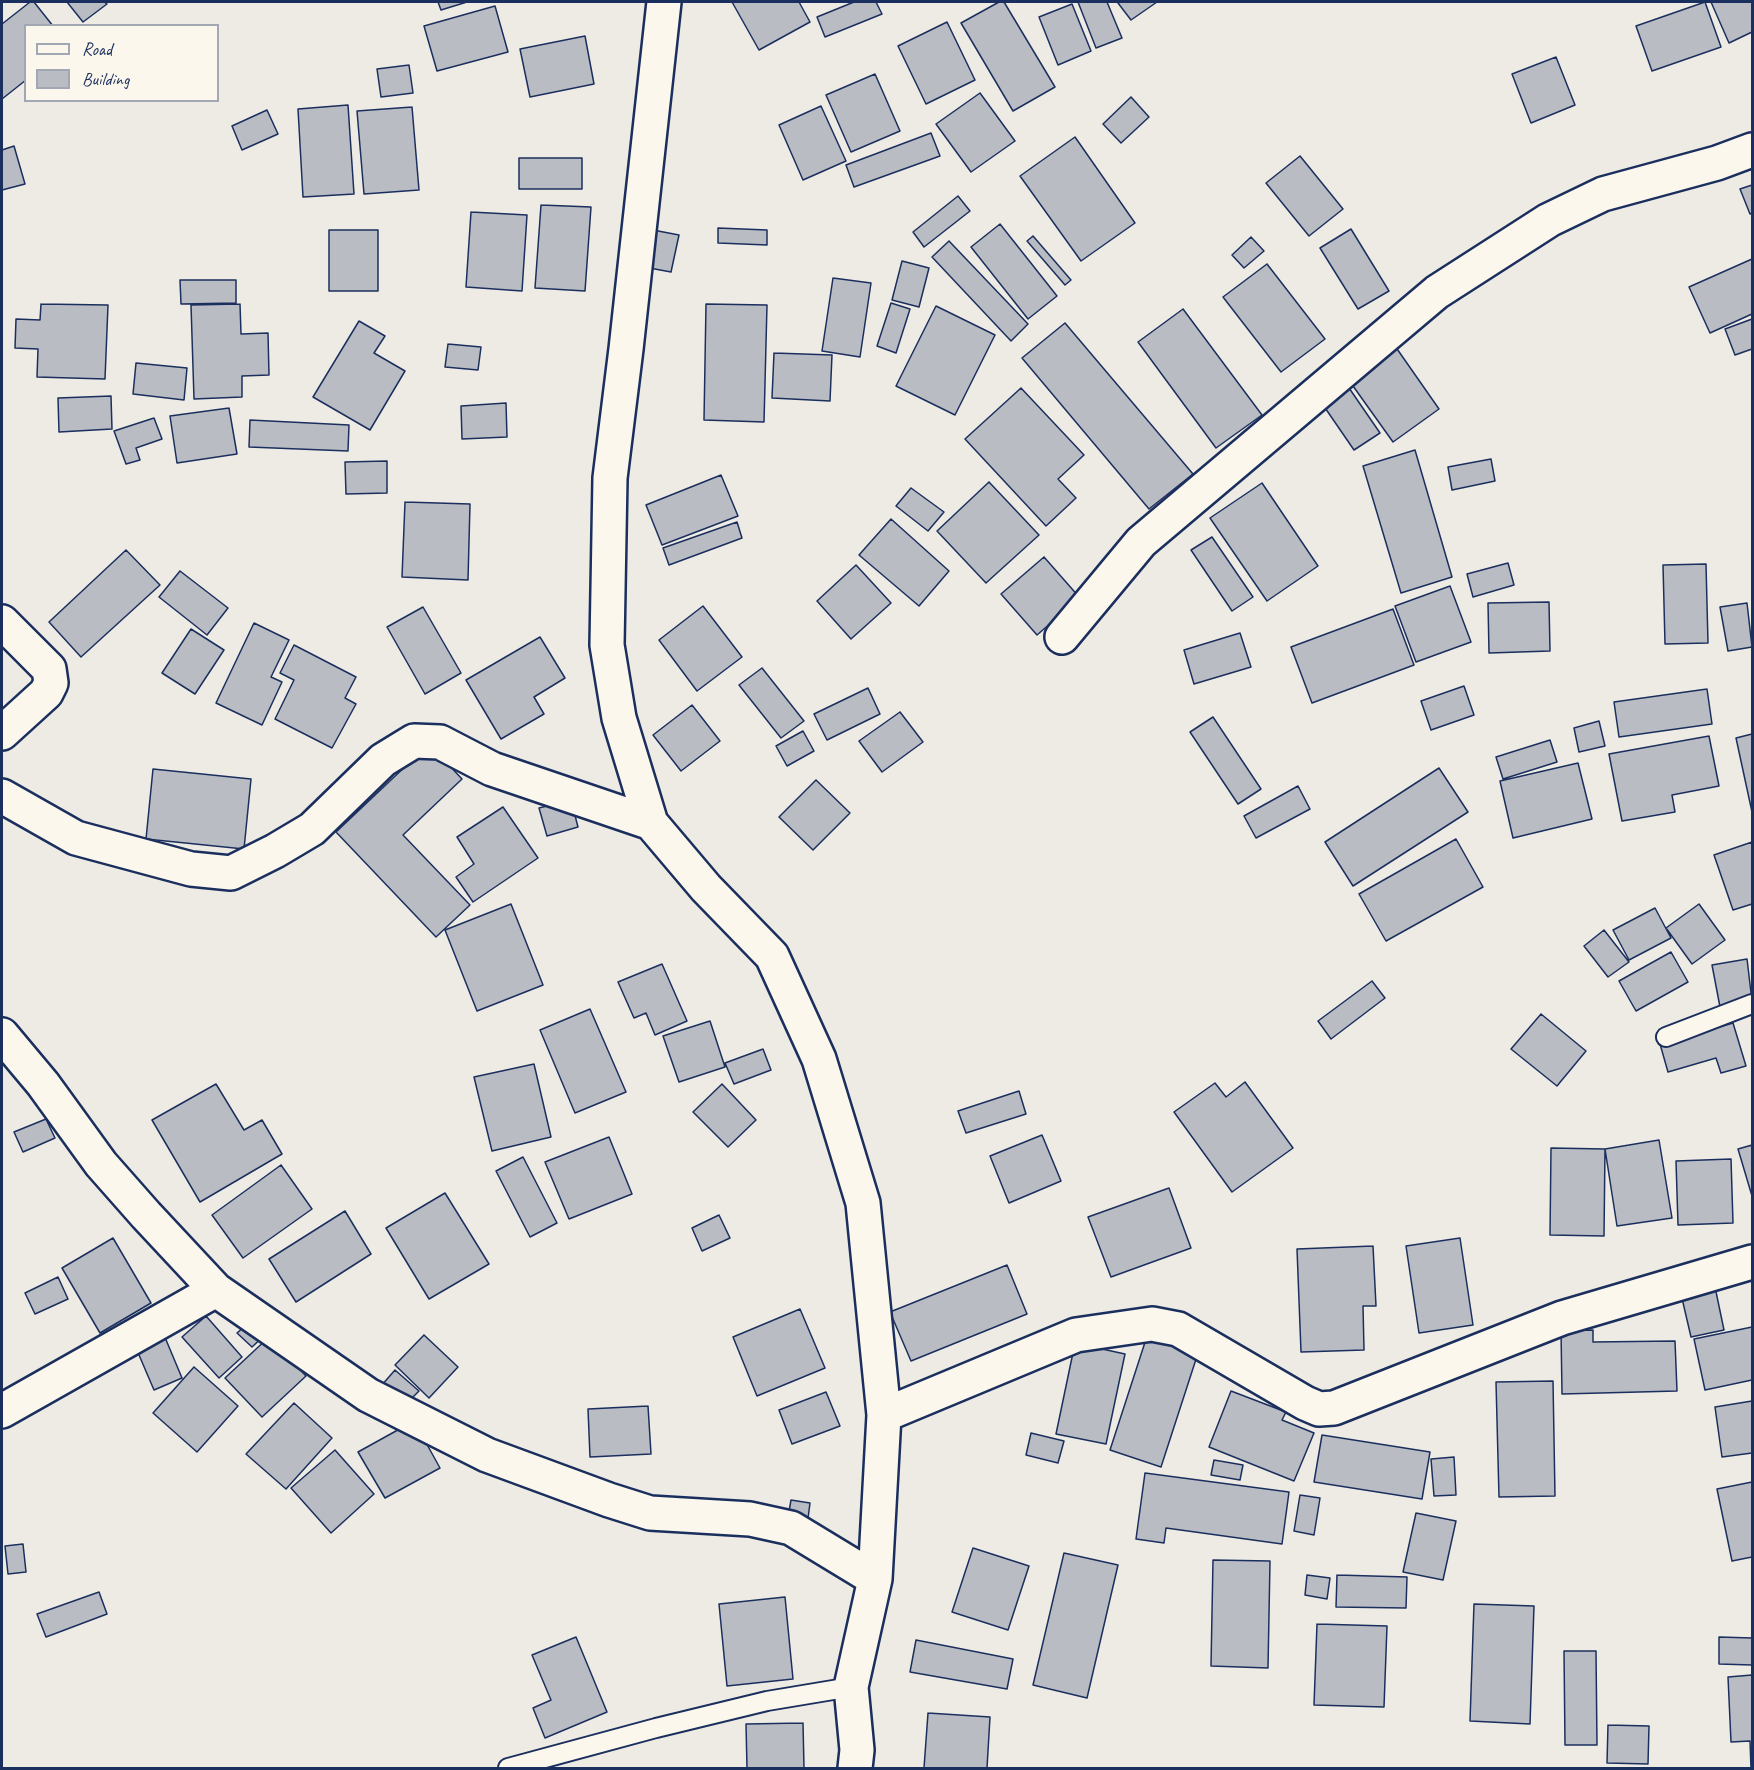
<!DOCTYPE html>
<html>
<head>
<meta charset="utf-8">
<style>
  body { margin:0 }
  #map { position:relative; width:1754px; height:1770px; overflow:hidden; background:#eeebe4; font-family:Caveat,sans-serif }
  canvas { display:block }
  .frame { position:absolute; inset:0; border:3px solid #1b2f5e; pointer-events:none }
  .legend { position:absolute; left:24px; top:24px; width:195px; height:78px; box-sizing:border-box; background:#fbf7ec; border:2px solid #a1a7b3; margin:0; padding:8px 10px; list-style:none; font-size:18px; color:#1b2f5e }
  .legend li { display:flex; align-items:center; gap:12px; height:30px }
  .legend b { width:30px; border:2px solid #a1a7b3 }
</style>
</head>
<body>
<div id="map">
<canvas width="1754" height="1770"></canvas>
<div class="frame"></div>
<ul class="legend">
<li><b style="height:8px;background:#fbf7ec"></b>Road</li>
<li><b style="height:16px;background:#b9bcc3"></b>Building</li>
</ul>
</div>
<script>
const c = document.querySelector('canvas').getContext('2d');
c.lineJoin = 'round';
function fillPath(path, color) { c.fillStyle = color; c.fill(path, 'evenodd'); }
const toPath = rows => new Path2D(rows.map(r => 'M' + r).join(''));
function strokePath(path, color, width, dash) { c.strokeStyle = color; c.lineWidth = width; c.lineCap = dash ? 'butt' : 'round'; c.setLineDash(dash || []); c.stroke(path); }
const building = toPath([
  [30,2,34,2,53,26,26,26,26,80,2,99,2,24,30,2],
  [67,2,104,2,107,4,83,22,67,2],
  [438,2,467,2,441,10,438,2],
  [732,2,799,2,810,22,759,50,732,2],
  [854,2,876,2,882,14,825,37,817,17,854,2],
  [999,2,1004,2,1055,87,1013,111,961,23,999,2],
  [1078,2,1107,2,1122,38,1096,48,1078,2],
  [1120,2,1157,2,1131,20,1118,3,1120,2],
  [1705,2,1721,47,1652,71,1636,26,1705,2],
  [1711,2,1752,2,1752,32,1729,43,1711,2],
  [1072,4,1091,51,1058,65,1039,17,1072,4],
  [495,6,508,52,437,71,424,26,495,6],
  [947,22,975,80,926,104,898,46,947,22],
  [585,36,594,84,530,97,520,49,585,36],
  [1556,57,1575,105,1531,123,1512,74,1556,57],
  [409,65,413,93,381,97,377,69,409,65],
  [875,74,900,131,851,152,826,95,875,74],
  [980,93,1015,141,971,172,936,124,980,93],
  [1131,97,1149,117,1121,143,1103,124,1131,97],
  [348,105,354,194,303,197,298,109,348,105],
  [821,106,846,161,803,180,779,125,821,106],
  [412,107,419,190,364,194,357,111,412,107],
  [267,110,278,134,242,150,232,126,267,110],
  [931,133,940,156,854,187,846,165,931,133],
  [1075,137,1135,223,1081,261,1020,176,1075,137],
  [14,146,25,184,2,190,2,150,14,146],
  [1300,156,1343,209,1309,236,1266,183,1300,156],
  [519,158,582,158,582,189,519,189,519,158],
  [1752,185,1752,213,1750,214,1740,189,1752,185],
  [958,196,970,211,924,247,913,232,958,196],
  [541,205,591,207,585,291,535,288,541,205],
  [471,212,527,215,522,291,466,287,471,212],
  [1000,224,1057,296,1028,319,971,247,1000,224],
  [718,228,767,230,767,245,718,243,718,228],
  [1351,229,1389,291,1358,309,1320,248,1351,229],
  [329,230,378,230,378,291,329,291,329,230],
  [653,230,679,235,671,272,644,267,653,230],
  [1033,236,1071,280,1065,285,1027,241,1033,236],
  [1251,237,1264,251,1244,268,1232,255,1251,237],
  [949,241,1028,324,1011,341,932,257,949,241],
  [1752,259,1752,314,1710,333,1689,287,1752,259],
  [902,261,929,268,919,307,892,300,902,261],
  [1267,264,1325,339,1281,372,1223,297,1267,264],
  [833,278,871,283,860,357,822,351,833,278],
  [180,280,236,280,236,303,181,304,180,280],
  [891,303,910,309,896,353,877,346,891,303],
  [41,304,108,305,105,379,37,377,38,349,15,348,16,319,40,320,41,304],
  [240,304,241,334,268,333,269,375,242,376,242,397,194,399,191,305,240,304],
  [706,304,767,305,764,422,704,420,706,304],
  [936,306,995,335,955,415,896,386,936,306],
  [1183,309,1262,415,1216,448,1138,342,1183,309],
  [1752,319,1752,349,1735,355,1725,329,1752,319],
  [359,321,385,336,374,353,405,371,370,430,313,397,359,321],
  [1065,323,1193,474,1149,509,1022,358,1065,323],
  [448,344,481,347,478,370,445,367,448,344],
  [1395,346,1439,409,1393,442,1348,379,1395,346],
  [774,353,832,355,830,401,772,398,774,353],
  [136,363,187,368,184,400,133,394,136,363],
  [1347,385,1380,433,1354,450,1321,402,1347,385],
  [1021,388,1084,455,1058,479,1076,498,1046,526,965,439,1021,388],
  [111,396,112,429,59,432,58,398,111,396],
  [506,403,507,437,462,439,461,406,506,403],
  [229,408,237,454,177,463,170,416,229,408],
  [154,418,162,439,136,448,140,460,126,464,114,431,154,418],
  [250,420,349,425,348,451,249,447,250,420],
  [1415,450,1452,577,1401,593,1363,466,1415,450],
  [1491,459,1495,481,1452,490,1448,467,1491,459],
  [387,461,387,493,346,494,345,462,387,461],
  [721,475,738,516,662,545,646,505,721,475],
  [989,482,1039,535,986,583,937,531,989,482],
  [1262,483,1318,566,1267,601,1210,518,1262,483],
  [911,488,944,512,928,531,896,506,911,488],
  [405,502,470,504,468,580,402,577,405,502],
  [891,519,949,571,919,606,859,555,891,519],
  [737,522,742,538,669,565,663,548,737,522],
  [1212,537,1253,597,1232,611,1191,550,1212,537],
  [126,550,160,585,81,657,49,622,126,550],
  [1044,557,1080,598,1037,635,1001,594,1044,557],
  [1508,563,1514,585,1473,597,1467,574,1508,563],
  [1706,564,1708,643,1665,644,1663,565,1706,564],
  [856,565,891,603,851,639,817,601,856,565],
  [180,571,228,608,207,635,159,597,180,571],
  [1450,586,1471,642,1416,662,1395,606,1450,586],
  [1549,602,1550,651,1489,653,1488,603,1549,602],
  [1747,603,1752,647,1728,651,1720,607,1747,603],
  [703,606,742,657,697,691,659,640,703,606],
  [423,607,461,673,425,694,387,627,423,607],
  [1393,609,1414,665,1312,703,1291,647,1393,609],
  [254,623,289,640,271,677,282,682,262,725,216,703,254,623],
  [191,629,224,650,195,694,162,673,191,629],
  [1240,633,1251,667,1194,684,1184,650,1240,633],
  [540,637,565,678,534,697,544,714,501,739,466,680,540,637],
  [294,645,356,677,345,698,356,704,332,748,275,719,294,680,280,673,294,645],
  [762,668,804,721,781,738,739,685,762,668],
  [1464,686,1474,715,1431,730,1421,701,1464,686],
  [868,688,880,714,827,740,814,714,868,688],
  [1707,689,1712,724,1619,737,1614,702,1707,689],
  [692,705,720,741,681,771,653,735,692,705],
  [900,712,923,742,882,772,859,741,900,712],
  [1213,717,1261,789,1238,804,1190,732,1213,717],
  [1599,721,1605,746,1579,752,1574,728,1599,721],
  [803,731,814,751,787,766,776,746,803,731],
  [1752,734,1752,812,1736,738,1752,734],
  [1709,736,1719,786,1672,795,1675,812,1622,821,1609,754,1709,736],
  [1550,740,1557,762,1503,779,1496,757,1550,740],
  [429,744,462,779,403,835,470,905,436,937,336,832,429,744],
  [1578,763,1592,819,1513,838,1500,781,1578,763],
  [1439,768,1468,812,1353,886,1325,842,1439,768],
  [153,769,251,779,244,849,146,839,153,769],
  [816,780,850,813,813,850,779,817,816,780],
  [1298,786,1310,809,1256,838,1244,816,1298,786],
  [571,800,578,827,547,836,539,808,571,800],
  [503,807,538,858,473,902,456,877,474,864,457,837,503,807],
  [1456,839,1483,887,1386,941,1359,894,1456,839],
  [1752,842,1752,904,1733,910,1714,855,1752,842],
  [511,904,543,985,477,1011,445,930,511,904],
  [1699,904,1725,940,1692,964,1666,928,1699,904],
  [1655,908,1671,938,1629,960,1613,930,1655,908],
  [1604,930,1629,962,1608,977,1584,946,1604,930],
  [1671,952,1688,982,1636,1011,1619,981,1671,952],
  [1747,959,1752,1001,1720,1007,1712,965,1747,959],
  [662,964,687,1021,655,1035,646,1013,634,1018,618,982,662,964],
  [1372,981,1385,998,1331,1039,1318,1021,1372,981],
  [590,1009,626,1092,575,1113,540,1030,590,1009],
  [1541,1014,1586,1051,1557,1086,1511,1049,1541,1014],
  [710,1021,725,1067,679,1082,663,1036,710,1021],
  [1733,1023,1746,1066,1721,1073,1716,1058,1668,1072,1660,1044,1733,1023],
  [763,1049,771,1070,734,1084,725,1063,763,1049],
  [534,1064,551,1137,492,1151,474,1077,534,1064],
  [1245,1082,1293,1148,1232,1192,1174,1112,1215,1083,1226,1097,1245,1082],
  [216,1084,244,1130,262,1120,282,1154,200,1202,152,1120,216,1084],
  [722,1084,756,1120,728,1147,693,1112,722,1084],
  [1019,1091,1026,1114,966,1133,958,1111,1019,1091],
  [46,1119,55,1138,23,1152,14,1132,46,1119],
  [1042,1135,1061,1181,1009,1203,990,1156,1042,1135],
  [609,1137,632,1194,569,1219,545,1162,609,1137],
  [1659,1140,1672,1218,1617,1226,1605,1149,1659,1140],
  [1752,1145,1752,1196,1738,1149,1752,1145],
  [1551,1148,1605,1149,1604,1236,1550,1235,1551,1148],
  [523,1157,557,1223,530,1237,496,1171,523,1157],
  [1731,1159,1733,1223,1678,1225,1676,1161,1731,1159],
  [281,1165,312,1209,243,1258,212,1215,281,1165],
  [1169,1188,1191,1248,1111,1277,1088,1217,1169,1188],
  [445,1193,489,1264,429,1299,386,1228,445,1193],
  [345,1211,371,1254,296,1302,269,1259,345,1211],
  [719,1215,730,1238,702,1251,692,1228,719,1215],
  [113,1238,151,1303,100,1333,62,1268,113,1238],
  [1460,1238,1473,1325,1419,1333,1406,1246,1460,1238],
  [1373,1246,1376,1306,1363,1306,1364,1350,1301,1352,1297,1249,1373,1246],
  [1007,1265,1027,1314,911,1361,890,1312,1007,1265],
  [58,1277,68,1299,35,1314,25,1293,58,1277],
  [1715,1287,1724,1330,1691,1337,1681,1294,1715,1287],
  [800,1309,825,1368,757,1396,733,1337,800,1309],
  [206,1316,242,1357,219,1378,182,1337,206,1316],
  [252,1320,266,1334,252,1347,237,1333,252,1320],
  [1752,1327,1752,1380,1705,1390,1694,1339,1752,1327],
  [1593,1330,1593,1342,1675,1341,1677,1391,1562,1394,1561,1331,1593,1330],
  [1148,1333,1199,1350,1161,1467,1110,1450,1148,1333],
  [164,1335,182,1378,154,1390,136,1348,164,1335],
  [424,1335,458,1367,429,1398,395,1365,424,1335],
  [269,1337,306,1376,262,1417,225,1378,269,1337],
  [1075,1343,1125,1354,1106,1444,1056,1434,1075,1343],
  [194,1367,238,1406,197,1452,153,1413,194,1367],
  [395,1370,419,1391,404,1406,381,1386,395,1370],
  [1553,1381,1555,1496,1499,1497,1496,1382,1553,1381],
  [1231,1391,1286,1412,1282,1420,1314,1433,1294,1481,1209,1447,1231,1391],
  [826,1392,840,1426,792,1444,779,1410,826,1392],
  [1752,1401,1752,1453,1722,1457,1715,1407,1752,1401],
  [294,1403,332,1438,286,1489,246,1454,294,1403],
  [648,1406,651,1454,590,1457,588,1409,648,1406],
  [414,1421,440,1468,385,1498,358,1452,414,1421],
  [1031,1433,1064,1441,1058,1463,1026,1455,1031,1433],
  [1322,1435,1430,1452,1422,1499,1314,1482,1322,1435],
  [335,1450,374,1494,331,1533,291,1488,335,1450],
  [1454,1457,1456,1495,1434,1496,1431,1459,1454,1457],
  [1214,1460,1243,1465,1240,1480,1211,1475,1214,1460],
  [1145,1473,1289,1492,1282,1544,1166,1528,1164,1543,1136,1539,1145,1473],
  [1752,1482,1752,1557,1732,1561,1717,1489,1752,1482],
  [1300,1495,1320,1498,1314,1535,1294,1531,1300,1495],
  [791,1500,810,1503,807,1526,787,1523,791,1500],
  [1416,1513,1456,1521,1443,1580,1403,1572,1416,1513],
  [23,1544,26,1572,8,1574,5,1546,23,1544],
  [973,1548,1029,1566,1008,1630,952,1612,973,1548],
  [1064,1553,1118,1565,1087,1698,1033,1685,1064,1553],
  [1213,1560,1270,1561,1268,1668,1211,1666,1213,1560],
  [1307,1575,1330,1578,1327,1599,1305,1595,1307,1575],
  [1337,1575,1407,1577,1406,1608,1336,1607,1337,1575],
  [99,1592,107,1614,46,1637,37,1614,99,1592],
  [785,1597,793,1679,727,1686,719,1604,785,1597],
  [1474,1604,1534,1606,1530,1724,1470,1721,1474,1604],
  [1317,1624,1387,1626,1384,1707,1314,1705,1317,1624],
  [576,1637,607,1712,545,1738,533,1708,551,1700,532,1655,576,1637],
  [1719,1637,1752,1638,1752,1665,1719,1664,1719,1637],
  [916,1640,1013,1659,1007,1689,910,1672,916,1640],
  [1564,1651,1596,1651,1597,1745,1565,1745,1564,1651],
  [1752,1675,1752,1768,1751,1768,1750,1741,1731,1742,1728,1677,1752,1675],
  [928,1713,990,1717,987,1768,924,1768,928,1713],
  [803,1723,804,1768,747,1768,746,1724,803,1723],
  [1608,1725,1649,1726,1648,1764,1607,1763,1608,1725]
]);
fillPath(building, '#b9bcc3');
strokePath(building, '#1b2f5e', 1.5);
const lane = toPath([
  [1666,1037,1752,1004],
  [508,1768,656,1728,767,1701,851,1687]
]);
const street = toPath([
  [664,2,626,349,610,478,607,645,619,718,651,823,706,888,772,956,819,1059,863,1203,884,1415,875,1579,851,1687,857,1750,855,1768],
  [2,622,49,669,51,683,46,693,2,733],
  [1062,637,1141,542,1437,292,1549,220,1603,194,1717,163,1752,150],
  [2,796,76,838,191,869,231,873,275,851,312,829,383,760,414,741,440,742,492,769,651,823],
  [2,1035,43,1084,101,1164,146,1215,216,1290,368,1395,487,1455,609,1500,650,1513,750,1519,791,1528,875,1579],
  [2,1411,216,1290],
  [884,1415,1076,1335,1152,1324,1178,1329,1305,1403,1319,1409,1334,1408,1562,1318,1752,1262]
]);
strokePath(lane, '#1b2f5e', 22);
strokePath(street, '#1b2f5e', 38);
strokePath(lane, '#fbf7ec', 18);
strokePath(street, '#fbf7ec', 33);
</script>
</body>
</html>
